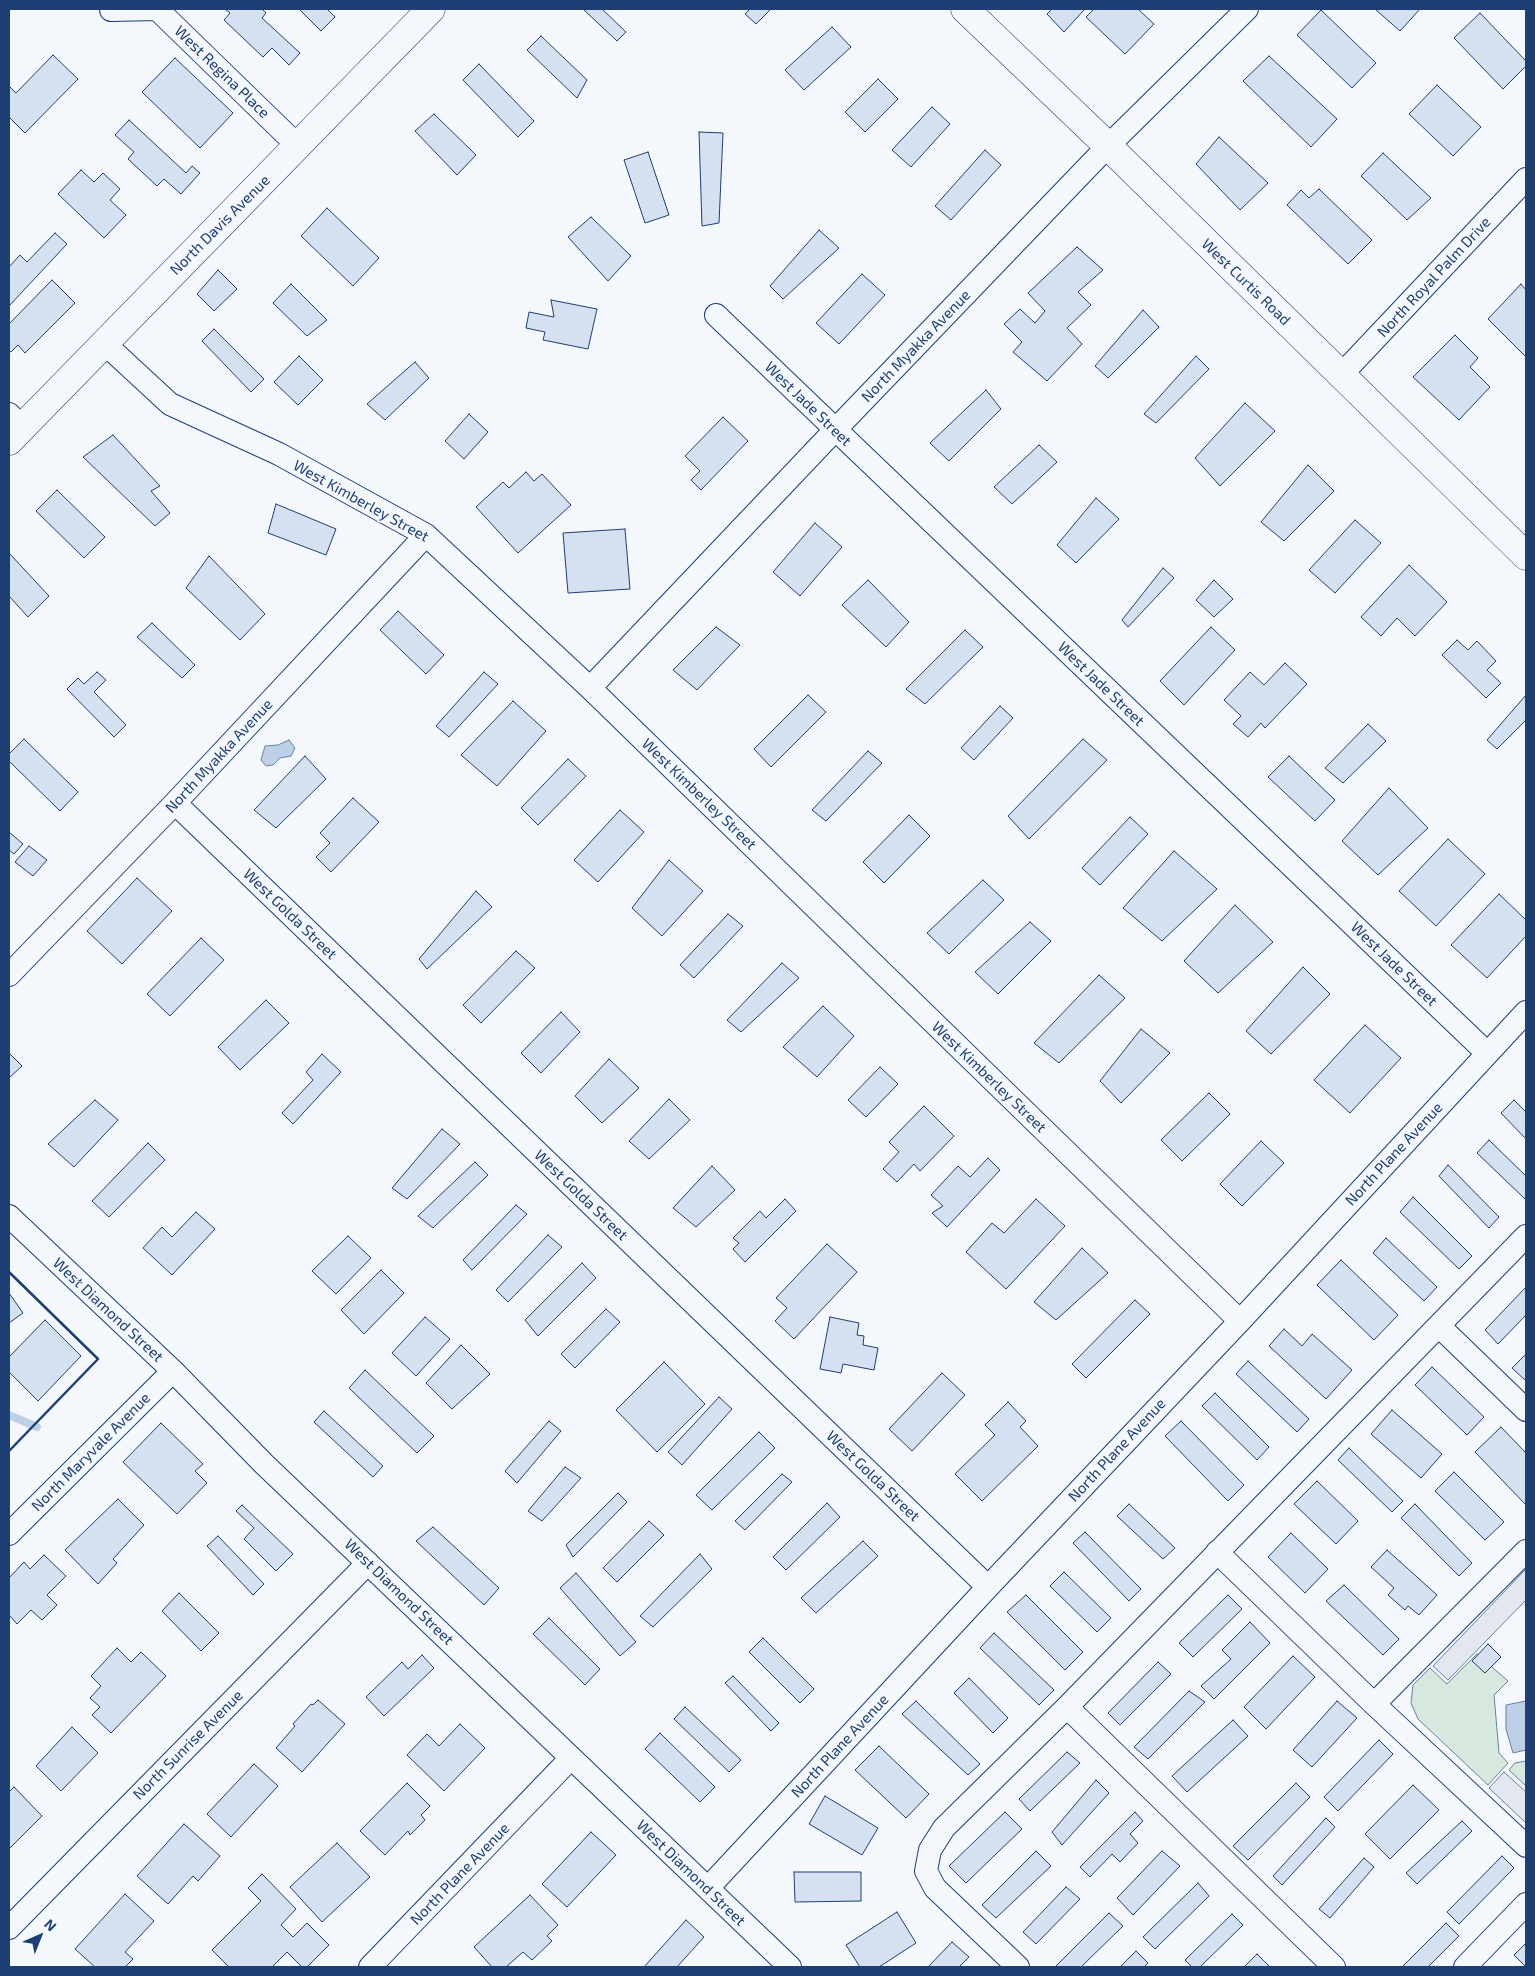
<!DOCTYPE html>
<html>
<head>
<meta charset="utf-8">
<style>
  body { margin:0 }
  #map { position:relative; width:1535px; height:1976px; overflow:hidden; background:#f4f7fb; font-family:"Exo 2",sans-serif }
  canvas { display:block }
  .frame { position:absolute; inset:0; border:10px solid #1d3f73; pointer-events:none }
  .north { position:absolute; left:15px; top:1911px; width:50px; height:50px; -webkit-text-stroke:4px #f4f7fb; paint-order:stroke; rotate:44deg; font-size:14px; font-weight:700; line-height:20px; text-align:center; color:#1d3f73 }
  .north::after { content:''; display:block; margin:auto; width:18px; height:22px; background:#1d3f73; clip-path:polygon(50% 0,100% 100%,50% 72%,0 100%) }
</style>
</head>
<body>
<div id="map">
<canvas width="1535" height="1976"></canvas>
<div class="frame"></div>
<div class="north">N</div>
</div>
<script>
const c = document.querySelector('canvas').getContext('2d');
c.lineJoin = 'round';
function fillPath(path, color) { c.fillStyle = color; c.fill(path, 'evenodd'); }
const toPath = rows => new Path2D(rows.map(r => 'M' + r).join(''));
function strokePath(path, color, width, dash) { c.strokeStyle = color; c.lineWidth = width; c.lineCap = dash ? 'butt' : 'round'; c.setLineDash(dash || []); c.stroke(path); }
function write(font, color, halo, rows, align = 'center') {
  c.font = font + ' "Exo 2",sans-serif'; c.lineWidth = 4; c.setLineDash([]); c.textBaseline = 'middle'; c.strokeStyle = halo; c.fillStyle = color; for (const [text, x, y, turn = 0] of rows) {
    c.save(); c.translate(x, y); c.rotate((+turn || 0) * Math.PI / 180); c.textAlign = isNaN(turn) ? turn : align; if (halo) c.strokeText(text, 0, 0); c.fillText(text, 0, 0); c.restore();
  }
}
const green = toPath([
  [1477,1654,1508,1681,1494,1695,1499,1753,1508,1763,1488,1785,1418,1719,1411,1703,1413,1685,1430,1668,1447,1684,1477,1654],
  [1526,1761,1526,1786,1509,1770,1515,1763,1526,1761]
]);
fillPath(green, '#d7e8df');
strokePath(green, '#687fa3', 1);
const parking = toPath([
  [1526,1569,1526,1600,1448,1680,1433,1666,1526,1569],
  [1504,1772,1526,1792,1526,1823,1489,1788,1504,1772]
]);
fillPath(parking, '#e3e8f0');
strokePath(parking, '#687fa3', 1);
const water = toPath([
  [289,740,295,748,291,756,280,758,273,765,266,766,261,760,265,746,278,745,289,740],
  [1526,1701,1526,1750,1513,1753,1506,1729,1506,1705,1526,1701]
]);
fillPath(water, '#bed0e5');
strokePath(water, '#687fa3', 1);
strokePath(toPath([
  [9,1415,37,1427]
]), '#bed0e5', 8);
const building = toPath([
  [225,9,262,9,266,13,262,18,300,53,289,65,272,48,263,57,224,20,230,13,225,9],
  [299,9,330,9,328,10,335,17,321,31,299,9],
  [583,9,602,9,626,32,617,41,583,9],
  [750,9,771,9,756,24,745,14,750,9],
  [1052,9,1083,9,1084,10,1064,32,1047,14,1052,9],
  [1094,9,1138,9,1154,24,1125,54,1086,17,1094,9],
  [1375,9,1420,9,1400,31,1375,9],
  [1321,10,1376,63,1352,88,1297,35,1321,10],
  [1480,13,1526,61,1526,66,1503,89,1454,38,1480,13],
  [832,27,851,47,804,90,785,70,832,27],
  [541,36,587,80,577,98,527,50,541,36],
  [53,55,78,79,25,133,9,117,9,86,16,93,53,55],
  [1269,56,1337,119,1311,147,1243,81,1269,56],
  [175,58,233,113,200,148,142,92,175,58],
  [479,64,534,121,518,137,463,80,479,64],
  [878,79,898,99,865,132,845,112,878,79],
  [1437,85,1481,127,1453,156,1409,114,1437,85],
  [932,107,950,124,911,167,892,150,932,107],
  [434,114,476,155,457,175,415,131,434,114],
  [129,120,186,173,192,166,200,173,181,194,164,179,157,186,128,159,134,152,115,135,129,120],
  [699,132,723,133,719,223,702,226,699,132],
  [1219,137,1268,183,1240,210,1196,164,1219,137],
  [985,150,1001,165,951,220,935,206,985,150],
  [648,152,669,215,645,223,624,160,648,152],
  [1383,153,1431,198,1407,220,1361,176,1383,153],
  [81,170,94,182,103,173,120,189,110,200,126,215,104,238,58,194,81,170],
  [1319,189,1372,240,1348,264,1287,205,1301,190,1309,198,1319,189],
  [327,208,379,258,353,286,301,236,327,208],
  [591,217,631,256,608,281,568,237,591,217],
  [819,230,839,248,783,299,770,286,819,230],
  [55,233,67,244,9,306,9,267,20,255,27,262,55,233],
  [1077,247,1103,270,1078,292,1091,305,1067,328,1082,344,1047,381,1013,352,1022,342,1004,324,1020,309,1035,323,1045,311,1028,293,1077,247],
  [218,270,237,289,214,311,197,294,218,270],
  [862,274,885,295,839,344,816,323,862,274],
  [52,280,75,303,25,353,18,345,11,352,9,351,9,324,52,280],
  [291,284,327,320,307,336,273,303,291,284],
  [1521,284,1526,290,1526,357,1488,319,1521,284],
  [551,300,597,309,588,349,543,340,545,332,526,328,529,312,554,317,551,300],
  [1143,310,1159,327,1108,378,1095,366,1143,310],
  [214,329,264,379,251,392,202,341,214,329],
  [1455,335,1478,358,1470,367,1490,387,1459,420,1413,377,1455,335],
  [299,356,323,380,298,405,274,382,299,356],
  [1196,356,1209,369,1156,423,1144,414,1196,356],
  [415,362,429,378,385,420,367,404,415,362],
  [986,390,1001,409,949,461,930,443,986,390],
  [1245,403,1275,431,1220,486,1195,458,1245,403],
  [469,414,488,432,464,459,445,441,469,414],
  [723,417,748,441,701,490,691,480,700,471,685,456,723,417],
  [113,435,160,486,151,491,170,513,155,526,83,457,113,435],
  [1039,445,1057,462,1012,504,994,487,1039,445],
  [1308,465,1334,491,1284,541,1261,522,1308,465],
  [526,472,534,481,542,474,571,505,518,553,476,507,503,482,509,488,526,472],
  [57,490,105,537,84,558,36,511,57,490],
  [1096,498,1119,519,1076,563,1057,545,1096,498],
  [276,504,336,529,326,555,268,533,276,504],
  [1355,520,1381,543,1335,593,1309,570,1355,520],
  [815,523,842,547,800,596,773,572,815,523],
  [625,529,630,589,568,593,563,533,625,529],
  [9,553,49,596,28,617,9,596,9,553],
  [209,556,265,614,240,640,186,588,209,556],
  [1409,565,1447,602,1415,636,1397,618,1381,636,1361,617,1409,565],
  [1163,568,1174,578,1128,627,1122,620,1163,568],
  [868,580,909,622,886,647,842,605,868,580],
  [1214,580,1233,599,1214,617,1196,600,1214,580],
  [398,611,444,655,426,674,380,630,398,611],
  [152,623,195,665,182,678,137,637,152,623],
  [716,627,740,645,697,690,673,670,716,627],
  [1211,627,1235,650,1184,705,1160,681,1211,627],
  [965,630,983,647,925,704,906,689,965,630],
  [1457,640,1468,650,1477,641,1496,661,1487,670,1501,683,1486,698,1442,655,1457,640],
  [1285,663,1307,684,1265,728,1261,723,1248,737,1233,724,1241,716,1224,700,1250,672,1264,685,1285,663],
  [97,672,106,680,94,692,126,725,114,737,67,689,78,678,84,684,97,672],
  [484,672,498,684,449,737,436,726,484,672],
  [808,695,826,712,771,767,754,749,808,695],
  [1526,695,1526,720,1497,749,1487,740,1526,695],
  [513,701,546,731,497,786,461,755,513,701],
  [1000,706,1013,718,974,760,961,748,1000,706],
  [1368,724,1386,741,1343,783,1325,768,1368,724],
  [24,739,78,792,60,811,9,761,9,754,24,739],
  [1083,739,1107,760,1029,839,1008,816,1083,739],
  [868,751,882,763,826,821,812,810,868,751],
  [305,756,326,779,276,828,254,810,305,756],
  [1289,756,1335,800,1315,821,1268,777,1289,756],
  [568,759,586,776,538,825,521,808,568,759],
  [1389,788,1428,828,1378,875,1342,841,1389,788],
  [353,798,379,822,331,872,316,857,330,843,320,833,353,798],
  [620,810,644,832,598,882,574,860,620,810],
  [909,815,930,836,884,883,863,862,909,815],
  [1130,817,1148,834,1100,885,1082,868,1130,817],
  [9,832,23,844,14,854,9,850,9,832],
  [1448,839,1485,874,1436,926,1399,891,1448,839],
  [29,846,47,860,33,876,15,862,29,846],
  [1174,851,1217,889,1162,941,1123,908,1174,851],
  [669,860,703,891,662,936,632,908,669,860],
  [137,878,172,911,122,964,87,931,137,878],
  [983,880,1004,900,949,954,927,933,983,880],
  [476,891,492,907,427,969,419,959,476,891],
  [1499,894,1526,920,1526,936,1487,978,1451,945,1499,894],
  [1235,905,1273,942,1218,993,1184,961,1235,905],
  [728,914,743,926,694,978,680,965,728,914],
  [1030,922,1051,941,998,994,975,972,1030,922],
  [201,938,224,960,170,1016,147,994,201,938],
  [516,951,535,968,481,1023,463,1005,516,951],
  [782,963,799,978,741,1032,727,1020,782,963],
  [1303,967,1330,994,1271,1054,1246,1031,1303,967],
  [1099,975,1125,998,1059,1063,1034,1043,1099,975],
  [266,1000,289,1023,240,1070,218,1047,266,1000],
  [823,1006,854,1036,817,1077,783,1047,823,1006],
  [561,1012,580,1032,541,1073,521,1053,561,1012],
  [1365,1025,1401,1058,1350,1113,1314,1080,1365,1025],
  [1141,1029,1170,1053,1121,1103,1100,1081,1141,1029],
  [9,1053,22,1066,9,1078,9,1053],
  [322,1054,341,1072,293,1124,282,1113,313,1080,306,1072,322,1054],
  [609,1059,639,1088,602,1123,575,1096,609,1059],
  [880,1067,898,1084,866,1117,848,1100,880,1067],
  [1209,1093,1230,1114,1182,1161,1161,1140,1209,1093],
  [669,1099,690,1120,649,1159,629,1141,669,1099],
  [95,1100,118,1120,74,1167,48,1144,95,1100],
  [1514,1100,1526,1112,1526,1139,1501,1113,1514,1100],
  [924,1106,954,1136,920,1171,914,1164,897,1182,883,1169,899,1152,889,1142,924,1106],
  [442,1129,460,1144,407,1199,392,1188,442,1129],
  [1489,1140,1526,1176,1526,1197,1525,1199,1477,1153,1489,1140],
  [1261,1141,1284,1163,1242,1206,1220,1184,1261,1141],
  [148,1143,165,1160,109,1217,92,1201,148,1143],
  [988,1158,1000,1170,947,1227,932,1213,943,1206,931,1195,958,1166,970,1177,988,1158],
  [475,1162,488,1175,433,1228,418,1216,475,1162],
  [1448,1165,1499,1217,1489,1228,1439,1176,1448,1165],
  [712,1166,735,1190,696,1227,673,1208,712,1166],
  [1413,1197,1472,1256,1459,1269,1400,1212,1413,1197],
  [785,1199,796,1211,745,1262,733,1249,739,1243,733,1238,760,1211,766,1218,785,1199],
  [1036,1199,1065,1226,1006,1289,966,1252,992,1223,1004,1233,1036,1199],
  [516,1205,527,1214,472,1270,463,1260,516,1205],
  [196,1212,215,1229,172,1275,143,1248,162,1227,172,1237,196,1212],
  [548,1235,562,1247,508,1302,496,1290,548,1235],
  [348,1236,371,1258,336,1294,312,1271,348,1236],
  [1386,1238,1437,1287,1424,1301,1373,1253,1386,1238],
  [827,1244,857,1272,794,1339,775,1321,787,1308,776,1298,827,1244],
  [1082,1248,1108,1273,1056,1320,1034,1302,1082,1248],
  [1341,1260,1398,1315,1374,1340,1317,1285,1341,1260],
  [582,1263,596,1278,538,1336,525,1320,582,1263],
  [381,1270,404,1293,364,1334,341,1310,381,1270],
  [1526,1287,1526,1315,1498,1344,1485,1330,1526,1287],
  [9,1293,23,1313,9,1323,9,1293],
  [1135,1300,1150,1314,1086,1378,1072,1364,1135,1300],
  [606,1309,620,1322,575,1368,561,1354,606,1309],
  [425,1317,450,1339,416,1376,392,1353,425,1317],
  [830,1317,859,1323,857,1335,864,1336,863,1345,878,1348,874,1370,843,1364,841,1373,820,1369,830,1317],
  [45,1320,81,1356,38,1401,9,1372,9,1357,45,1320],
  [1284,1329,1302,1346,1312,1334,1352,1370,1326,1399,1269,1346,1284,1329],
  [461,1345,490,1374,452,1409,426,1383,461,1345],
  [1526,1354,1526,1381,1512,1368,1526,1354],
  [1248,1361,1309,1419,1297,1432,1236,1374,1248,1361],
  [664,1362,705,1404,657,1452,616,1410,664,1362],
  [1432,1367,1484,1417,1467,1435,1415,1385,1432,1367],
  [365,1370,434,1436,417,1453,349,1388,365,1370],
  [942,1373,965,1395,912,1451,889,1429,942,1373],
  [1215,1393,1269,1447,1257,1460,1202,1406,1215,1393],
  [719,1397,732,1409,682,1465,668,1452,719,1397],
  [1008,1402,1026,1421,1020,1427,1038,1446,982,1501,955,1474,995,1435,985,1425,1008,1402],
  [1392,1410,1442,1454,1421,1478,1371,1434,1392,1410],
  [324,1411,383,1466,373,1477,314,1422,324,1411],
  [549,1421,561,1431,517,1483,505,1471,549,1421],
  [1181,1421,1244,1485,1228,1501,1165,1436,1181,1421],
  [161,1423,203,1464,195,1471,207,1483,177,1514,123,1462,161,1423],
  [1501,1427,1526,1453,1526,1505,1475,1452,1501,1427],
  [759,1432,775,1448,712,1510,696,1495,759,1432],
  [1349,1448,1403,1501,1392,1512,1338,1460,1349,1448],
  [565,1467,581,1478,542,1521,528,1511,565,1467],
  [1454,1472,1504,1522,1485,1540,1435,1491,1454,1472],
  [782,1474,792,1482,745,1530,735,1521,782,1474],
  [1317,1481,1358,1521,1336,1544,1294,1504,1317,1481],
  [618,1493,627,1502,573,1557,566,1545,618,1493],
  [118,1499,144,1525,113,1559,117,1563,98,1584,65,1550,118,1499],
  [827,1503,840,1517,786,1570,773,1557,827,1503],
  [1129,1504,1175,1548,1163,1559,1117,1516,1129,1504],
  [1415,1504,1472,1563,1459,1576,1401,1518,1415,1504],
  [242,1505,293,1554,276,1571,244,1539,254,1528,236,1511,242,1505],
  [649,1521,664,1535,617,1582,603,1568,649,1521],
  [433,1527,499,1588,484,1605,416,1541,433,1527],
  [1085,1532,1141,1589,1129,1601,1073,1543,1085,1532],
  [1291,1533,1328,1569,1305,1593,1268,1557,1291,1533],
  [218,1536,264,1584,253,1595,207,1546,218,1536],
  [863,1541,878,1556,816,1613,801,1598,863,1541],
  [1387,1550,1437,1595,1419,1615,1408,1606,1405,1610,1388,1595,1394,1588,1371,1567,1387,1550],
  [700,1554,712,1569,653,1627,640,1616,700,1554],
  [44,1555,66,1576,47,1595,57,1605,42,1620,31,1610,17,1624,9,1615,9,1578,24,1562,30,1569,44,1555],
  [1064,1572,1111,1618,1097,1632,1050,1586,1064,1572],
  [576,1573,636,1642,620,1656,560,1588,576,1573],
  [1344,1585,1399,1639,1383,1655,1326,1601,1344,1585],
  [179,1593,219,1633,201,1651,162,1611,179,1593],
  [1026,1595,1083,1652,1065,1670,1007,1612,1026,1595],
  [1228,1595,1242,1609,1193,1657,1179,1643,1228,1595],
  [549,1618,600,1669,585,1685,533,1634,549,1618],
  [1250,1622,1270,1643,1214,1699,1201,1686,1231,1659,1222,1650,1250,1622],
  [994,1633,1054,1690,1039,1705,980,1648,994,1633],
  [763,1638,814,1689,800,1703,749,1652,763,1638],
  [1488,1644,1501,1657,1485,1673,1472,1661,1488,1644],
  [117,1648,131,1662,141,1652,166,1676,111,1733,92,1715,100,1707,90,1698,101,1686,91,1676,117,1648],
  [422,1655,434,1668,384,1716,366,1697,402,1662,408,1669,422,1655],
  [1293,1656,1315,1677,1266,1729,1244,1707,1293,1656],
  [1158,1662,1171,1674,1120,1725,1108,1713,1158,1662],
  [733,1676,779,1723,771,1731,725,1683,733,1676],
  [969,1678,1008,1718,993,1733,954,1693,969,1678],
  [1189,1691,1205,1702,1148,1759,1134,1747,1189,1691],
  [318,1700,345,1724,302,1772,276,1748,295,1726,293,1724,311,1704,313,1705,318,1700],
  [916,1701,980,1764,968,1775,902,1714,916,1701],
  [1337,1701,1357,1718,1312,1767,1293,1750,1337,1701],
  [685,1707,741,1760,729,1772,674,1719,685,1707],
  [1233,1720,1248,1736,1187,1792,1172,1776,1233,1720],
  [460,1724,485,1748,444,1791,407,1755,427,1734,439,1746,460,1724],
  [72,1727,98,1753,61,1791,36,1766,72,1727],
  [660,1733,715,1787,700,1802,645,1749,660,1733],
  [1379,1740,1393,1754,1338,1811,1324,1797,1379,1740],
  [879,1746,929,1794,906,1818,855,1770,879,1746],
  [1067,1752,1080,1763,1030,1811,1019,1799,1067,1752],
  [254,1764,278,1786,231,1837,207,1814,254,1764],
  [1096,1780,1109,1793,1062,1845,1052,1832,1096,1780],
  [407,1783,430,1806,421,1815,425,1820,410,1835,408,1831,385,1855,360,1831,407,1783],
  [1296,1783,1310,1797,1248,1860,1233,1846,1296,1783],
  [1413,1785,1439,1810,1390,1859,1365,1834,1413,1785],
  [14,1787,42,1816,9,1849,9,1792,14,1787],
  [825,1796,878,1828,862,1855,809,1824,825,1796],
  [1005,1812,1022,1829,966,1883,949,1866,1005,1812],
  [1135,1812,1143,1821,1130,1834,1138,1843,1120,1862,1112,1854,1090,1877,1080,1867,1135,1812],
  [1326,1818,1335,1827,1282,1885,1273,1876,1326,1818],
  [1462,1821,1472,1831,1417,1884,1406,1873,1462,1821],
  [184,1824,220,1856,198,1881,193,1876,168,1904,137,1876,184,1824],
  [591,1832,616,1855,567,1907,542,1884,591,1832],
  [337,1843,370,1877,322,1922,290,1887,337,1843],
  [1036,1851,1051,1866,996,1918,982,1905,1036,1851],
  [1162,1851,1180,1866,1133,1915,1117,1898,1162,1851],
  [1502,1856,1514,1868,1459,1924,1447,1912,1502,1856],
  [1364,1858,1374,1867,1330,1918,1319,1909,1364,1858],
  [794,1872,861,1872,861,1901,795,1902,794,1872],
  [262,1874,296,1909,281,1925,293,1937,307,1923,329,1945,307,1967,302,1967,287,1952,272,1967,229,1967,212,1950,261,1901,248,1888,262,1874],
  [1198,1883,1209,1896,1155,1949,1143,1937,1198,1883],
  [1066,1887,1080,1899,1036,1944,1023,1932,1066,1887],
  [125,1894,154,1921,125,1952,133,1959,125,1967,95,1967,75,1949,125,1894],
  [530,1895,558,1925,547,1936,552,1941,532,1960,523,1952,506,1967,492,1967,474,1947,530,1895],
  [897,1912,916,1943,879,1967,860,1967,846,1945,897,1912],
  [1109,1913,1123,1926,1081,1967,1055,1967,1109,1913],
  [1232,1914,1243,1925,1200,1967,1192,1967,1185,1960,1232,1914],
  [686,1920,704,1937,677,1967,644,1967,686,1920],
  [1446,1923,1459,1936,1428,1967,1402,1967,1446,1923],
  [952,1942,969,1957,959,1967,928,1967,952,1942],
  [1526,1943,1526,1967,1514,1955,1526,1943],
  [1136,1951,1148,1963,1144,1967,1120,1967,1136,1951],
  [1257,1954,1270,1967,1244,1967,1257,1954]
]);
fillPath(building, '#d5e0f0');
strokePath(building, '#1d3f73', 1);
const street = toPath([
  [111,10,157,9,298,146],
  [716,315,1487,1053],
  [104,343,170,404,279,454,426,535,590,688,1240,1321],
  [1341,375,1526,179],
  [9,414,22,427],
  [590,688,835,430,1108,146,1247,9],
  [175,803,988,1587],
  [9,975,175,803,426,535],
  [9,1216,173,1371,264,1464,790,1967],
  [1439,1326,1526,1410],
  [9,1534,173,1371],
  [1217,1552,1374,1704,1526,1846],
  [1374,1704,1526,1551],
  [1067,1707,1334,1967],
  [708,1888,988,1587,1240,1321,1526,1012],
  [9,1928,368,1563],
  [370,1967,571,1758],
  [1018,1967,935,1888,926,1871,930,1850,944,1828,1067,1707,1526,1236],
  [1465,1967,1526,1904]
]);
const secondary = toPath([
  [965,9,1108,146,1526,556],
  [9,441,431,9]
]);
strokePath(street, '#1d3f73', 24);
strokePath(secondary, '#1d3f73', 29);
strokePath(street, '#f4f7fb', 22);
strokePath(secondary, '#f4f7fb', 28);
strokePath(toPath([
  [9,1272,98,1359,9,1451]
]), '#1d3f73', 2.5);
write('15px', '#1d3f73', '#f4f7fb', [
  ["West Regina Place",222,72,44],
  ["North Davis Avenue",220,225,-45],
  ["North Royal Palm Drive",1434,277,-47],
  ["West Curtis Road",1246,282,44],
  ["North Myakka Avenue",916,346,-46],
  ["West Jade Street",808,404,44],
  ["West Kimberley Street",361,501,29],
  ["West Jade Street",1101,684,44],
  ["North Myakka Avenue",219,756,-47],
  ["West Kimberley Street",699,794,44],
  ["West Golda Street",290,914,44],
  ["West Jade Street",1394,964,44],
  ["West Kimberley Street",989,1077,44],
  ["North Plane Avenue",1394,1154,-47],
  ["West Golda Street",581,1195,44],
  ["West Diamond Street",108,1310,43],
  ["North Plane Avenue",1117,1450,-47],
  ["North Maryvale Avenue",91,1452,-45],
  ["West Golda Street",873,1476,44],
  ["West Diamond Street",399,1592,44],
  ["North Sunrise Avenue",188,1745,-45],
  ["North Plane Avenue",840,1746,-47],
  ["West Diamond Street",691,1873,44],
  ["North Plane Avenue",460,1874,-46]
]);
</script>
</body>
</html>
